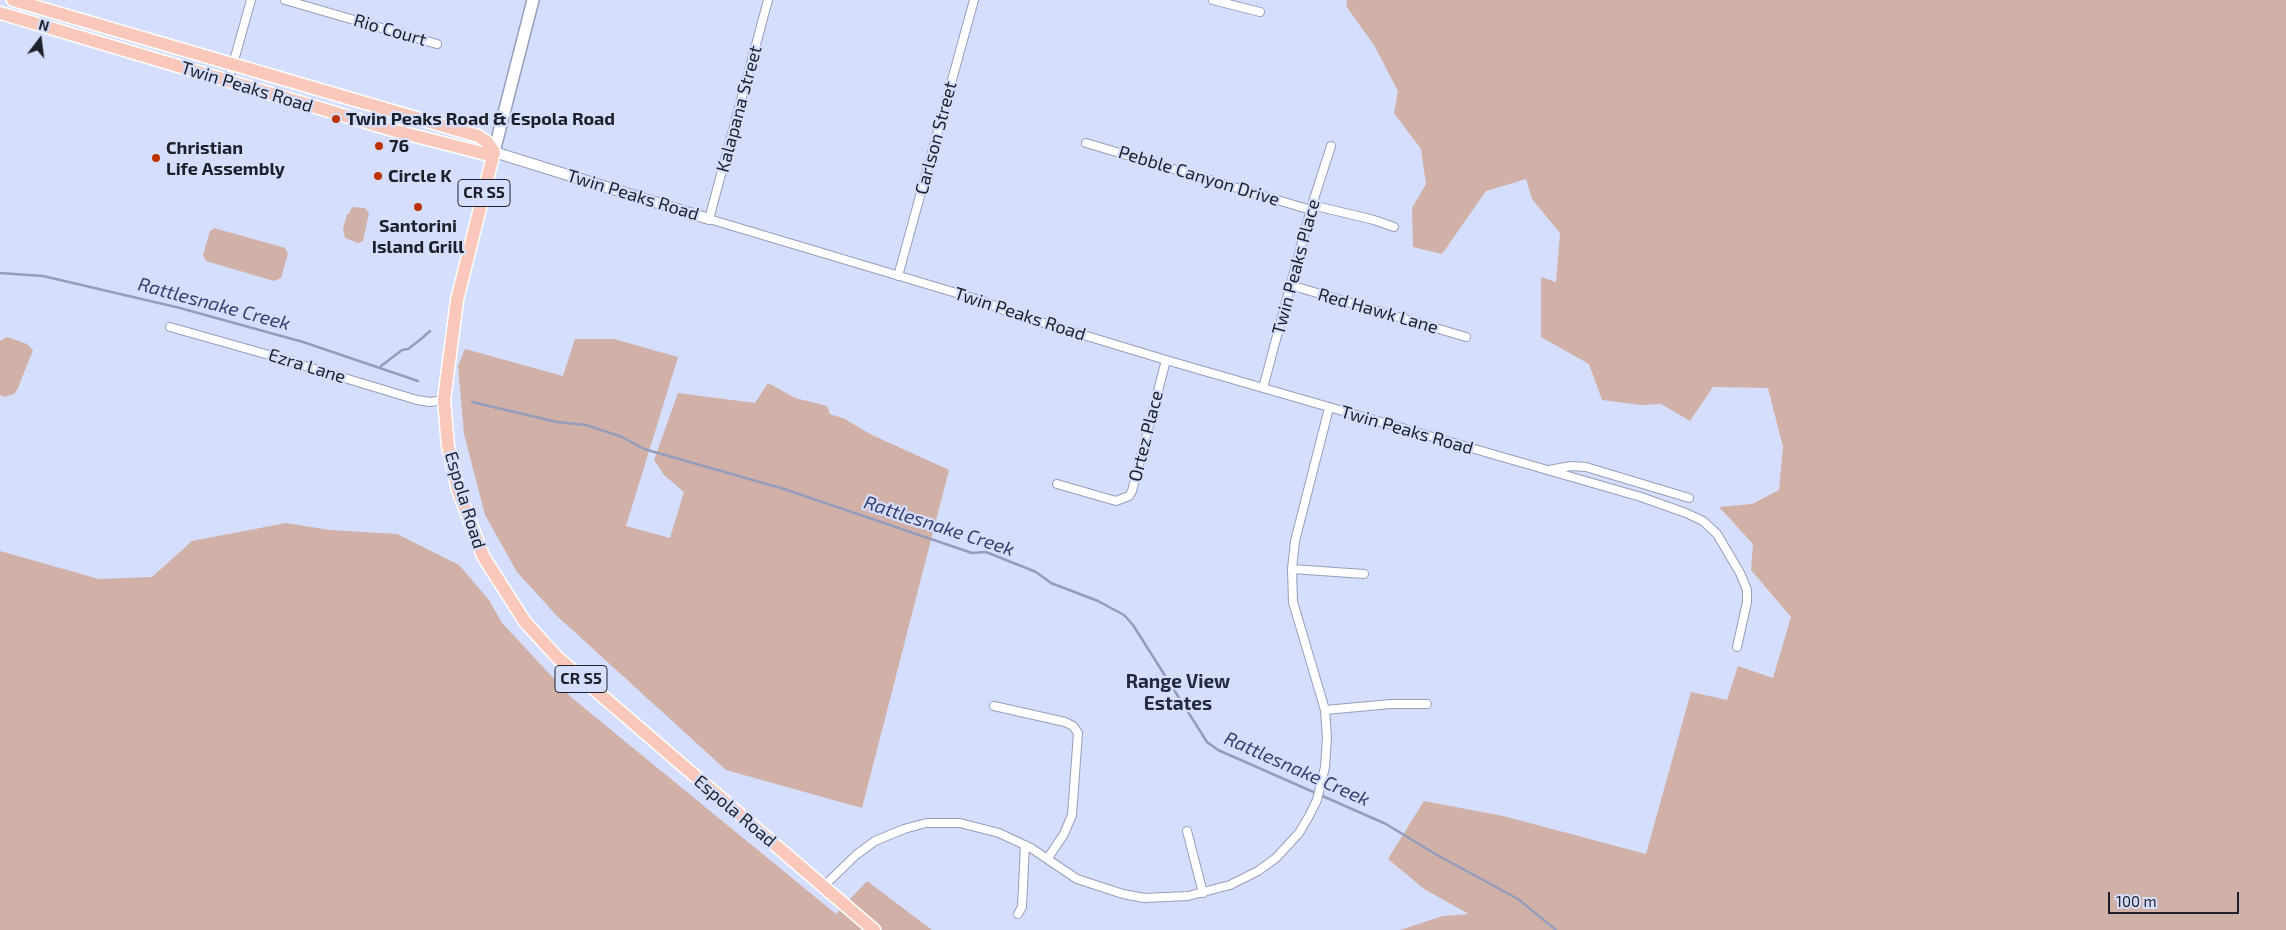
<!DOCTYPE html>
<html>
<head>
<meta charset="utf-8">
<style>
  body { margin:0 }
  #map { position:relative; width:2286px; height:930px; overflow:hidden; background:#d5defc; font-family:"Exo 2",sans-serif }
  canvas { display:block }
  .north { position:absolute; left:15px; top:15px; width:50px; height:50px; -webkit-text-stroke:4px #d5defc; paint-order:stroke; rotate:15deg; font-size:14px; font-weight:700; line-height:20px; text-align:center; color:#1d202a }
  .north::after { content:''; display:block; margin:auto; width:18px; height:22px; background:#1d202a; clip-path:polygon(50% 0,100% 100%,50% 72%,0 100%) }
  .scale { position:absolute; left:2108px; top:892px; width:131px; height:22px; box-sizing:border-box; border:2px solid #1d202a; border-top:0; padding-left:6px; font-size:15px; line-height:18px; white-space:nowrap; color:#1d202a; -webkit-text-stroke:4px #d5defc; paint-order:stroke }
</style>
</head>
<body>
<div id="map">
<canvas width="2286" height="930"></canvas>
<div class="north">N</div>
<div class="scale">100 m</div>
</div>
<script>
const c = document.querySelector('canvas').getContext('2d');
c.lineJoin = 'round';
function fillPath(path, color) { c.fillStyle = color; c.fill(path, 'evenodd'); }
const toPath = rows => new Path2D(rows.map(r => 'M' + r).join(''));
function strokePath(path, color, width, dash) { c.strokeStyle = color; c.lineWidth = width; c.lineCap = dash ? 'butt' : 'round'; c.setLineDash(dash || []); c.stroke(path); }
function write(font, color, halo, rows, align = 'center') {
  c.font = font + ' "Exo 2",sans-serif'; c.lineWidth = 4.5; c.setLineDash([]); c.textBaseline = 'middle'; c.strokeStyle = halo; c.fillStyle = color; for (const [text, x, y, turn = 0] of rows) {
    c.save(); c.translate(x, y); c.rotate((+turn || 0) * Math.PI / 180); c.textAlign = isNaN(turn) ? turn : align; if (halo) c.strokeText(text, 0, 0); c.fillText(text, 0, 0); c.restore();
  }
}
fillPath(toPath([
  [1347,0,2286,0,2286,930,1400,930,1443,916,1469,914,1424,889,1388,859,1424,801,1503,816,1646,854,1691,692,1727,700,1738,666,1773,678,1791,617,1751,570,1753,544,1719,507,1752,504,1779,490,1783,447,1768,388,1713,387,1690,421,1661,404,1641,405,1602,400,1589,364,1541,337,1541,277,1556,282,1560,233,1532,199,1526,179,1486,191,1442,254,1413,247,1412,208,1426,184,1421,149,1394,113,1398,91,1374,45,1346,6],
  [352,207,365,208,369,213,363,241,358,243,345,238,343,229,347,214,349,214],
  [214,228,285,248,288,253,281,278,274,281,206,261,203,255,210,231],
  [7,337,27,344,33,350,18,388,14,394,5,397,0,395,0,341],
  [575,339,614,339,678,357,626,526,670,538,684,492,664,475,654,460,678,393,755,403,768,383,795,398,827,406,830,414,845,419,870,434,949,470,862,808,726,770,557,616,517,572,485,515,464,434,458,366,465,349,563,376],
  [286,523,330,530,397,534,459,565,489,600,502,623,572,698,836,914,867,881,932,930,0,930,0,551,99,579,152,577,192,541]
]), '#d1b1a7');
strokePath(toPath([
  [0,273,43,276,180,308,303,342,418,381],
  [381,366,402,350,408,349,421,339,430,331],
  [472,402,557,422,586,425,622,437,644,449,784,489,972,553,986,552,1036,572,1051,583,1098,601,1124,615,1133,625,1207,742,1218,750,1386,824,1437,855,1518,899,1556,930]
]), '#959dbb', 2.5);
const minor = toPath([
  [285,0,437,44],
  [768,0,709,219,983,301,1011,313,1166,360,1641,497,1686,513,1703,521,1717,534,1740,573,1747,590,1747,602,1737,647],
  [1213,0,1260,12],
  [228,82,251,0],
  [1086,143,1311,210],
  [1312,205,1374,220,1394,227],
  [898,276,974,0],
  [1290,285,1466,337],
  [170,327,269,355,417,400,430,402,444,400],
  [1263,388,1312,205,1331,146],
  [1549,470,1571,466,1586,467,1689,498],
  [1057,484,1116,501,1129,496,1132,491,1166,360],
  [1292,569,1364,574],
  [994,706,1065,722,1073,726,1078,733,1072,815,1064,834,1048,858],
  [1325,710,1391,704,1427,704],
  [1187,831,1203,893],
  [824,886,856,855,875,841,904,829,926,823,960,823,999,833,1031,848,1077,879,1123,894,1144,898,1188,896,1230,885,1258,871,1276,858,1299,833,1309,816,1317,800,1325,767,1327,737,1325,710,1293,602,1292,569,1295,541,1329,408],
  [1018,914,1022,907,1025,845]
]);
const tertiary = toPath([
  [494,152,709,219]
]);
const secondary = toPath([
  [494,152,533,0]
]);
const primary = toPath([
  [13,0,478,136,487,142,494,152],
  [0,13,396,131,478,152,485,154,494,152],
  [494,152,457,300,444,400,448,446,458,490,483,556,525,622,558,658,874,930]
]);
strokePath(minor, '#969eba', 10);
strokePath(tertiary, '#969eba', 12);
strokePath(secondary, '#969eba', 14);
strokePath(primary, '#fff', 15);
strokePath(minor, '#fff', 8);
strokePath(tertiary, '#fff', 10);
strokePath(secondary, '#fff', 11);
strokePath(primary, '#fac8ba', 12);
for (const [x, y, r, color] of [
  [336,119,5,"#bc3300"],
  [379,146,5,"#bc3300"],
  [156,158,5,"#bc3300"],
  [378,176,5,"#bc3300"],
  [418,207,5,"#bc3300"]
]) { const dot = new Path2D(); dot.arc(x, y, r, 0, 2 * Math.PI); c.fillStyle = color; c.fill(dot); strokePath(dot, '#d5defc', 2); }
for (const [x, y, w] of [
  [484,193,52],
  [581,679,52]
]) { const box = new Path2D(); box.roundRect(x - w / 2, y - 13.5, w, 27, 4); c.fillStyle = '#d5defc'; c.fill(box); strokePath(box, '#1d202a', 1); }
write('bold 16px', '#1d202a', null, [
  ["CR S5",484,193],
  ["CR S5",581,679]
]);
write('18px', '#1d202a', '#d5defc', [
  ["Rio Court",390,30,16],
  ["Twin Peaks Road",247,87,17],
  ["Kalapana Street",739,109,-75],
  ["Carlson Street",936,138,-75],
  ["Pebble Canyon Drive",1199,176,17],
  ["Twin Peaks Road",633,195,17],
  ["Twin Peaks Place",1296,267,-75],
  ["Red Hawk Lane",1378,311,16],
  ["Twin Peaks Road",1020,314,18],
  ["Ezra Lane",307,366,17],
  ["Twin Peaks Road",1407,430,16],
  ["Ortez Place",1146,436,-76],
  ["Espola Road",465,500,73],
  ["Espola Road",735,811,40]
]);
write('bold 18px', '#1d202a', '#d5defc', [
  ["Twin Peaks Road & Espola Road",346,119],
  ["76",389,146],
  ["Christian",166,148],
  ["Life Assembly",166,169],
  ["Circle K",388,176],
  ["Santorini",418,226,"center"],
  ["Island Grill",418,247,"center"]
], 'left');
write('italic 19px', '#38416c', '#d5defc', [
  ["Rattlesnake Creek",214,304,15],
  ["Rattlesnake Creek",939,526,18],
  ["Rattlesnake Creek",1297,769,24]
]);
write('bold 19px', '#242940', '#d5defc', [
  ["Range View",1178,682],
  ["Estates",1178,704]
]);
</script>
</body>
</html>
